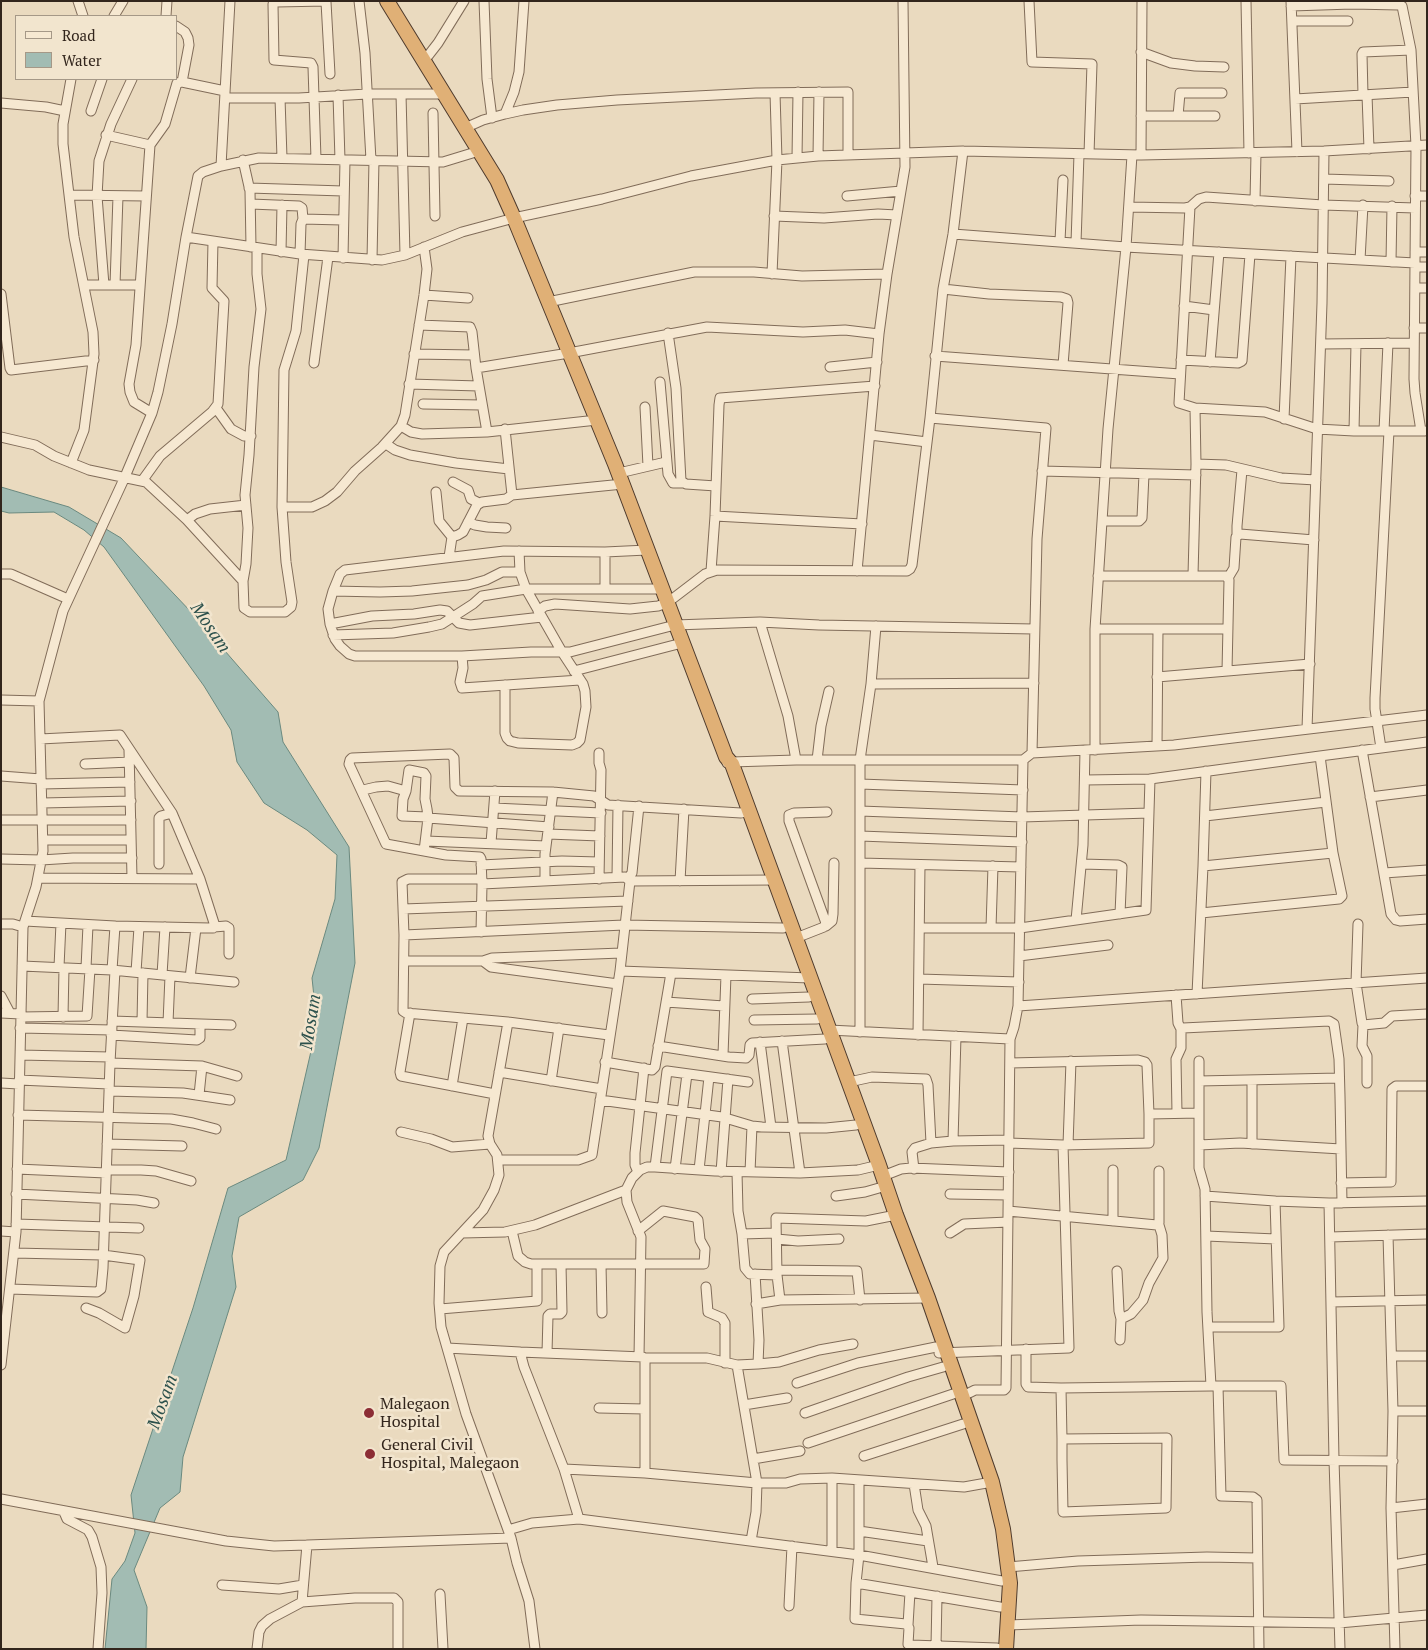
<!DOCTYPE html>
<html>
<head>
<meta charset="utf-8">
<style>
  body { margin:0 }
  #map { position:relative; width:1428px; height:1650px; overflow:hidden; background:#eadabf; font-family:"PT Serif",serif }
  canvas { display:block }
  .frame { position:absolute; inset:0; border:2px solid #32251c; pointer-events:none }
  .legend { position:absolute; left:15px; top:15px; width:162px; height:65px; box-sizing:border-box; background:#f2e5ce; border:1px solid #a59887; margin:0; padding:6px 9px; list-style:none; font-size:15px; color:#32251c }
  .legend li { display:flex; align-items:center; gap:10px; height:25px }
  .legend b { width:25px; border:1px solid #a59887 }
</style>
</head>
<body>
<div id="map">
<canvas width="1428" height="1650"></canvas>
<div class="frame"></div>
<ul class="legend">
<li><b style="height:6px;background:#f6e8d1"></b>Road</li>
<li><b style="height:14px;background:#a2bcb3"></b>Water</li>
</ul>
</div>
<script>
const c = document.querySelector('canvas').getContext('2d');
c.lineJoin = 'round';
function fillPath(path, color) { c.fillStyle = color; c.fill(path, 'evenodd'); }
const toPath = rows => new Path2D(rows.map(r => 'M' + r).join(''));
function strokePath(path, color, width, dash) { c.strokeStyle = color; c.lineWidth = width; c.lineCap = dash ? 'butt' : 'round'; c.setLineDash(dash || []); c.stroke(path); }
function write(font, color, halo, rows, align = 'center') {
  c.font = font + ' "PT Serif",serif'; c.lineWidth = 5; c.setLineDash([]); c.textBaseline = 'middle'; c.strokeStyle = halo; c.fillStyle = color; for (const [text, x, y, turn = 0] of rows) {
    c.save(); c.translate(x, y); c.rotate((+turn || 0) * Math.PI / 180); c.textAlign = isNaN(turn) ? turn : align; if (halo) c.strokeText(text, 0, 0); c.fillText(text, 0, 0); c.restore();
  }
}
const water = toPath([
  [1,487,69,507,121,538,192,613,278,712,283,742,349,847,355,963,319,1148,303,1180,239,1217,232,1256,236,1287,183,1457,180,1492,160,1508,134,1570,147,1607,146,1649,105,1649,112,1579,125,1561,135,1533,131,1495,193,1308,228,1188,286,1160,317,1025,312,978,335,899,337,855,307,830,264,803,237,762,231,730,204,686,104,547,84,530,54,512,9,513,1,511,1,487]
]);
fillPath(water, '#a2bcb3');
strokePath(water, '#6a897f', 1);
const minor = toPath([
  [78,1,83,16],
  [359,1,365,53,371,160],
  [484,1,487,79,492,118],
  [1029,1,1032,62,1092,64,1089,154],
  [1246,1,1249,153],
  [1291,1,1297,152],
  [326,2,330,74],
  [1291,6,1352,4,1399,5,1402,6,1411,50,1416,146,1414,379,1415,393,1421,431],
  [114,16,123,1],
  [166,16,167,1],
  [1292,21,1348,21],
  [176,26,185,32,188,38,189,45,182,82],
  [1141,52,1171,63,1195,66,1224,67],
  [424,61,438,43,464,1],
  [71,79,63,124,63,144,74,237,93,332,94,354,84,430,71,463],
  [401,94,405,255],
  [338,95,340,160],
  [1363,95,1362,54,1363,52,1411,50],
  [1367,95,1369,149],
  [225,98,299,98,367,94,445,94],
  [280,98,282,158],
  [1295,99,1413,92],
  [1,103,46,107,65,111],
  [91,111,102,79],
  [433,113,435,216],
  [505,114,514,92,519,72,524,1],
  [1141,116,1215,116],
  [1178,116,1180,93,1222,93],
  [465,128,483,120,505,114,523,110,557,105,617,100,756,93,848,92,848,155],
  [106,135,150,145],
  [963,151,953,234,943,289,930,418,1046,428,1037,539,1032,753,1023,760],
  [1141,155,1142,1],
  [818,156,819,92],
  [797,158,798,92],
  [316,159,313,67,311,63,274,60,273,4,276,2,326,1],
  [243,160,250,191,251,247],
  [221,166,259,158,443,162,479,151],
  [1324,179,1389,181],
  [249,188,343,191],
  [69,195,146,196],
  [847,196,901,191],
  [1415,196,1427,196],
  [1255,201,1256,153],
  [251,204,299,206,302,208,303,219],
  [1129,207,1185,208,1190,207,1199,199,1206,197,1323,205,1415,208],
  [1190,207,1179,403,1195,408,1265,412,1317,429,1354,431,1425,431],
  [774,216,824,218,878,214,897,215],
  [953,234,1126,247,1415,263],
  [186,237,300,254,382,260,405,255,462,232,514,218,602,199,691,176,777,160,818,156,963,151,1141,155,1324,151,1427,145],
  [1060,241,1063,180],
  [1076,243,1079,154],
  [257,248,257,274,261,309,254,367,249,455,245,495,248,528,246,564,243,581,244,608,250,612,285,612,291,607,292,602,286,562,282,507,284,370,296,331,304,255],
  [281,252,282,205],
  [1415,252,1427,252],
  [300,254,301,224,303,219,342,220],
  [343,258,345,160],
  [372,260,374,160],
  [1360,260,1363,205],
  [1391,262,1392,206],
  [1415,267,1427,267],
  [772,274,777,160,775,93],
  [887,274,905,167,903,1],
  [84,285,140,285],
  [104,285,97,196,99,161,111,124,132,79],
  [115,285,118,196],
  [1415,288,1427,288],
  [943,289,989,294,1061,297,1067,299,1068,303,1063,365],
  [1,294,10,368,11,370,94,360],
  [424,295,468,298],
  [548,302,694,272,754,272,802,276,887,274,879,334,857,571],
  [1184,306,1214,310],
  [419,325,470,327,472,332,476,368],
  [1414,328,1427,328],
  [668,333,676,388,681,481,686,484,716,486],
  [1321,344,1414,343],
  [414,354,474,355],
  [935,356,1180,374],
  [1181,360,1238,363,1242,361,1250,254],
  [1210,362,1219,252],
  [314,363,328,257],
  [830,367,877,362],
  [660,382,668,474,673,483,683,483],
  [409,384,479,386],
  [423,404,482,405],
  [645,407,648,466],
  [216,408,231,429,244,436,251,436],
  [152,413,134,402,130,392,129,384,136,345,150,145,165,124,177,83,182,82,225,91],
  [1284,419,1291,256],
  [401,426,411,432,422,434,487,432,476,368,569,353,707,327,803,332,845,330,879,334],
  [505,429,512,495,623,484],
  [1354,431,1356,344],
  [1384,431,1388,343],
  [487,432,597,420],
  [870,435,927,442],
  [1,437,35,445,54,456,89,470,146,482,187,520,243,581],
  [386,444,395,450,410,455,456,463,509,469],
  [1196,464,1226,465,1281,478,1316,480],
  [1042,471,1196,475],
  [619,473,666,462],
  [142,481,160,456,212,412,218,404,224,301,212,288,213,241],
  [453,482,468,490,471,499,479,503],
  [436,492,439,521,452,537],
  [282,507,312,507,325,501,337,492,355,471,382,447,401,426,405,415,424,295,427,269,424,247],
  [715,516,862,524],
  [187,520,195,514,210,509,246,505],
  [1102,521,1139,521,1142,518,1144,474],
  [468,522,475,525,487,527,506,528],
  [1237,535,1237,526,1242,470],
  [647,550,605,552,504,551,345,570,340,574,333,591,328,609,330,624,335,639,340,646,349,654,355,656,462,656,531,652,570,652,675,625,760,622,819,625,1034,629],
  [605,552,605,588],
  [449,557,452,537,458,535,463,532,477,505,482,502,506,499,512,495],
  [711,571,715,516,719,405,720,398,875,386],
  [1,574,11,574,68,599],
  [1193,575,1196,464,1195,408],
  [1098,576,1226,576,1229,580,1227,671],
  [1228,578,1234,568,1236,537,1240,534,1314,540],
  [333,591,380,592,412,591,468,585,486,580,502,572,520,572],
  [538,611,545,606,555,604,630,609,658,606,667,603,705,574,717,570,907,571,910,569,912,565,930,418],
  [760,622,788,716,796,760],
  [330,624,372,616,414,614,440,610,447,611,459,623,470,625,542,617],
  [1095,629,1228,629],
  [333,635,393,633,429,627,442,624,473,604,482,596,526,589,661,589],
  [462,656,463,668,460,682,462,688,580,680],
  [574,671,682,643],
  [1157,677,1310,664],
  [871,684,1034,683],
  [505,685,505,733,507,738,510,741,518,743,572,745,577,743,580,740,586,707,585,691,583,684,562,652,526,589,520,572,519,551],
  [1,700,39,701],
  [1307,729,1322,303,1324,151],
  [1157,746,1158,629],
  [1381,748,1375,709,1375,698,1389,431],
  [129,750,132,878],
  [1095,750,1095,629,1108,429,1126,247,1132,155],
  [1362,750,1391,914,1396,920,1400,921,1427,919],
  [599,753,599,763,601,770,599,879],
  [1032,753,1174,745,1427,715],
  [1320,756,1427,742],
  [817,760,821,726,829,691],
  [727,763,731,762,796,760,1023,760,1018,1006,1014,1027,1010,1039,829,1030],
  [85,764,130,762],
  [1,776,41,779],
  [1085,780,1150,779],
  [41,784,130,782],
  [860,784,1023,790],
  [363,790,376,787,388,786,406,791],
  [1370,797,1427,790],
  [42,803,131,801],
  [494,808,601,813],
  [860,811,1022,817,1149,813],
  [1205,816,1326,802],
  [428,818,549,827],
  [1,820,131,820],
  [548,834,600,836],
  [860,836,1022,842],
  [43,840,131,840],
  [426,841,546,846],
  [491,843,495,791],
  [424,851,428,818,428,817,427,809,425,799,426,776,424,773,409,770,406,791,403,799,402,816,428,817],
  [1,859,41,860,73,858,132,858],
  [860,863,1021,867],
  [159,864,159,818,161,816,172,813],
  [1082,864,1118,865,1122,867,1120,914],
  [481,865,562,861,599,862],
  [1203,866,1206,771],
  [1384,873,1427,870],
  [617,877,618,805],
  [38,878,200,879],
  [628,878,632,873,639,806],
  [482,879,408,879,402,882,404,935,403,1011,406,1013,508,1022,609,1035],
  [545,881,545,854,553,792],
  [680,881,684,809],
  [482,884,481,859,480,857,446,855,386,844,349,764,350,760,352,758,450,754,454,758,455,787,459,791,553,792,594,796,608,805,741,813,750,811],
  [403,909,628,901],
  [1201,913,1339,899,1342,896,1333,853],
  [1076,920,1083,845,1085,750],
  [25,921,115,926,210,928,213,928,214,923,200,879,172,813,120,735,40,739],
  [1,924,13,924,23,927],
  [1358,924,1356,983,1362,1023,1363,1025,1384,1023,1392,1016,1427,1014],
  [826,926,832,921,833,914,834,863],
  [214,927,226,926,229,928,229,954],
  [920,928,1020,928,1146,910,1150,779,1320,756,1333,853,1203,866,1197,994],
  [991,928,993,866],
  [481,932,482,884,625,877,630,881],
  [404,935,624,925,783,928],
  [796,938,824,927,826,923,789,821,789,815,794,813,827,812],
  [1019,956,1108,945],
  [404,961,483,961,492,958,621,953],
  [483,961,491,967,618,984],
  [22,966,112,970,234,982],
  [59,967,61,923],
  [86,968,88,925],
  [112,970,115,926],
  [620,971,630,881,775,880],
  [136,972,139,927],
  [162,975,165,927],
  [190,978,196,928],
  [919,979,1019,982],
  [1176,995,1178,1023,1180,1027,1183,1028,1329,1021,1334,1024,1339,1059,1340,1096,1342,1203],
  [1,996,10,1013],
  [752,999,809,997],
  [666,1002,724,1006],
  [1018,1006,1427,978],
  [1,1013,21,1014],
  [410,1013,400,1072,401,1076,495,1094],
  [21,1017,87,1016,90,969],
  [63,1017,64,968],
  [754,1020,817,1019],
  [112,1021,231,1025],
  [142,1022,143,973],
  [508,1022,488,1136,490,1144,497,1155,499,1175,494,1190,483,1210,444,1252,440,1266,439,1303,441,1327,466,1414,511,1538],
  [168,1023,170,976],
  [1363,1025,1362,1046,1367,1056,1367,1083],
  [20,1028,112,1030],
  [860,1032,860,760,871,684,876,626],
  [111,1035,197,1040,200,1038,200,1024],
  [918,1035,920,865],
  [782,1041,800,1173],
  [760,1042,771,1127],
  [658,1046,729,1057,746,1058,749,1055,750,1045,752,1043,825,1039],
  [20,1055,110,1057],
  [723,1055,726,975],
  [605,1062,652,1070,655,1067,671,973],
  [110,1063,202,1066,237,1076],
  [1010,1063,1138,1060,1145,1062,1147,1065,1149,1114,1149,1143,1063,1145],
  [499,1072,602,1089],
  [19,1080,109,1084],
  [1252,1080,1252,1144],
  [551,1081,559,1028],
  [1199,1081,1339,1078],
  [849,1082,872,1077,926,1079,928,1085,931,1143],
  [1,1083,19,1084],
  [452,1086,463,1018],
  [109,1091,183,1093,230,1100],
  [199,1095,202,1066],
  [600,1100,722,1117,752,1126,762,1127,826,1128,856,1125],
  [1177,1113,1176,1059,1181,1048,1181,1028],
  [1149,1114,1199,1113],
  [18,1115,171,1119,193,1123,216,1129],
  [401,1132,431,1139,452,1147,490,1144],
  [953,1141,956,1036],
  [107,1144,182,1146],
  [1068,1145,1071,1061],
  [1199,1145,1240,1143,1341,1149],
  [498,1160,578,1160,592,1155,620,971,810,978],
  [655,1167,667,1071,748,1082],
  [17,1169,106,1173],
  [675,1169,687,1074],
  [914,1169,912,1152,915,1148,931,1143,953,1141,1009,1140],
  [106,1170,141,1170,156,1171,191,1181],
  [699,1170,709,1077],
  [1113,1170,1113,1221],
  [638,1172,635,1165,635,1153,644,1068],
  [721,1172,728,1079],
  [737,1172,738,1211,742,1234,745,1268,750,1274,777,1275],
  [750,1172,752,1126],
  [883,1176,901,1169,911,1168,1009,1172],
  [1341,1183,1391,1182,1392,1089,1396,1086,1427,1086],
  [16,1194,137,1200,154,1203],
  [950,1194,1008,1195],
  [836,1196,865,1192,879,1188],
  [1205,1196,1275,1201,1279,1327,1208,1327],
  [1275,1201,1329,1203],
  [1008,1211,1157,1225,1159,1223,1159,1171],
  [896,1215,866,1221,776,1218,777,1275,780,1300,928,1298],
  [16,1224,139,1228],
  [1,1231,16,1232],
  [512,1231,518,1256,525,1262,531,1264,704,1264,705,1249,700,1240,698,1220,695,1217,663,1211,638,1231],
  [462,1233,505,1232,535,1225,626,1190],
  [950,1233,964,1224,1008,1222],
  [742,1234,776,1233],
  [1388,1235,1393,1411,1391,1508,1395,1649],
  [1206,1236,1276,1239],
  [1330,1237,1427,1234],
  [777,1239,798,1241,839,1239],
  [14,1253,103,1255,140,1260,134,1296,125,1328,99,1313,86,1308],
  [601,1264,602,1313],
  [777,1270,857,1271,860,1300],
  [1117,1271,1119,1311,1121,1319],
  [706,1287,708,1312,722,1318,725,1323,725,1363],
  [10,1289,97,1292,101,1289,103,1268,110,1063,115,970],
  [1331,1302,1427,1300],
  [756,1304,780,1300],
  [440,1309,537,1301,537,1264],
  [1120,1340,1121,1319,1131,1314,1143,1300,1149,1283,1163,1258,1162,1235,1159,1225],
  [447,1348,520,1352],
  [1026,1349,1026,1384,1028,1387,1061,1388],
  [547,1353,548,1316,550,1314,560,1314,562,1312,561,1264],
  [939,1353,1069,1348,1063,1145,1009,1143],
  [1392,1356,1427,1356],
  [639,1357,641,1237,627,1202,626,1190,632,1178,640,1170,647,1167,655,1167,715,1171,800,1173,858,1170,879,1165],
  [758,1364,779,1362,819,1350,853,1344],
  [1,1365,16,1232,23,927,36,887,43,851,39,701,63,611,124,479,152,413,158,392,172,324,186,237,198,176,203,172,221,166,230,1],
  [737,1365,758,1364,759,1340,755,1274],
  [797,1383,858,1363,936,1347],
  [1214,1386,1281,1386,1284,1460,1393,1461],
  [1218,1386,1221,1496,1253,1497,1257,1500,1259,1649],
  [963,1396,975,1390,1004,1390,1006,1388,1010,1039],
  [744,1405,787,1398],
  [599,1408,645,1409],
  [1393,1411,1427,1411],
  [805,1413,908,1377,943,1367],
  [1062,1439,1167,1438,1166,1508,1063,1512,1062,1460,1062,1439,1061,1388,1211,1386,1207,1312,1205,1189,1199,1168,1199,1061],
  [808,1443,953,1394],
  [864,1456,963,1424],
  [753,1459,800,1451],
  [564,1469,524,1367,520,1352,643,1357],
  [645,1473,645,1358,707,1358,737,1365,757,1483,756,1512,751,1541],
  [859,1480,859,1555,856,1583,1000,1607],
  [914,1484,918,1510,926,1526,933,1567],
  [1,1499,226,1541,274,1546,307,1545],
  [1391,1508,1427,1504],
  [64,1512,67,1519,88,1530,92,1537,101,1567,102,1593,98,1649],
  [579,1519,564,1469,645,1473,757,1483,786,1483,800,1479,832,1478,964,1487,992,1482],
  [508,1530,532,1523,579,1519,859,1555,1002,1581],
  [859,1531,928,1541],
  [832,1551,832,1478],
  [1393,1565,1427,1559],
  [1008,1567,1078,1561,1207,1557,1257,1558],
  [856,1583,855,1619,906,1624,909,1628,908,1644,911,1645,997,1648],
  [222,1585,279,1589,303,1585],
  [440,1594,443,1649],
  [302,1602,355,1598,394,1598,398,1602,398,1649],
  [789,1606,792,1546],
  [908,1625,910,1592],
  [1008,1625,1141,1620,1339,1623,1427,1615],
  [936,1646,937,1596],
  [257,1649,259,1632,262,1626,270,1619,302,1602,307,1545,511,1538,517,1563,529,1601,535,1649],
  [1340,1649,1334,1460,1329,1203,1427,1201]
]);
const trunk = toPath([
  [387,1,497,180,514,218,615,464,726,757,732,764,879,1165,896,1215,928,1298,992,1482,1003,1529,1010,1583,1006,1649]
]);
strokePath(minor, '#816c59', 11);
strokePath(trunk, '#4f3b2d', 16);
strokePath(minor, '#f6e8d1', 9);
strokePath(trunk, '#e0b076', 14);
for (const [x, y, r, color] of [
  [369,1413,6,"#8c2d35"],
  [370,1454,6,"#8c2d35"]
]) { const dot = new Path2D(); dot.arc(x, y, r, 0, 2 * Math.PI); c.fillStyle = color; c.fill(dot); strokePath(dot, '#f2e5ce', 2); }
write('16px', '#32251c', '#f2e5ce', [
  ["Malegaon",380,1404],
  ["Hospital",380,1422],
  ["General Civil",381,1445],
  ["Hospital, Malegaon",381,1463]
], 'left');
write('italic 18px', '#2c514c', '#f2e5ce', [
  ["Mosam",210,628,56],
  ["Mosam",311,1022,-81],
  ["Mosam",163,1402,-70]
]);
</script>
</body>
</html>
